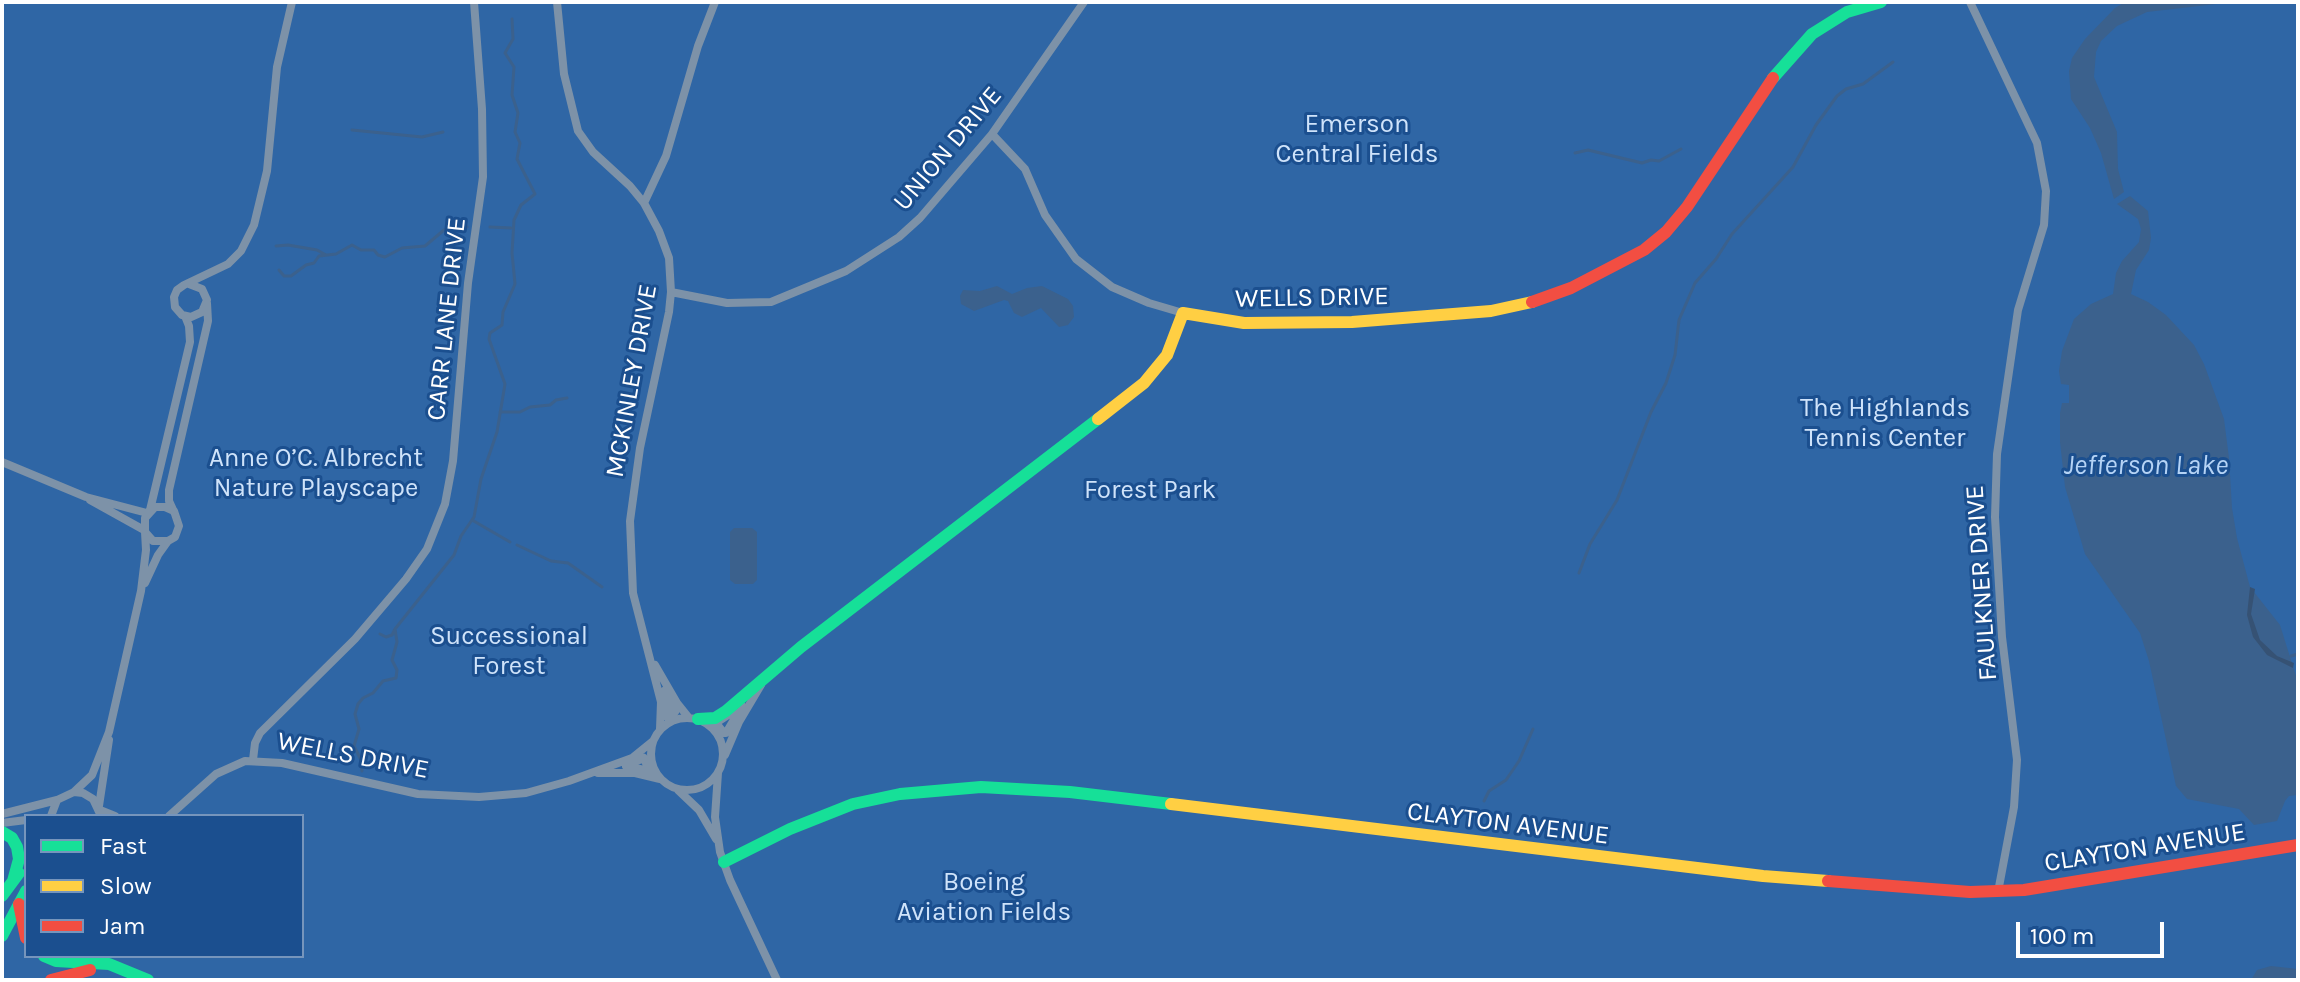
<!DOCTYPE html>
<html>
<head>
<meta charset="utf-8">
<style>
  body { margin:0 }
  #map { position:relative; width:2300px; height:982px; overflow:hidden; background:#365274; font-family:Karla,sans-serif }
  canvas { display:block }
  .frame { position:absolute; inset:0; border:4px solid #fff; pointer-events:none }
  .legend { position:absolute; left:24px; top:814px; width:280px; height:144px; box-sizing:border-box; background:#1b4f8f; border:2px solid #7695bc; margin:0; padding:10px 14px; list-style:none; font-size:24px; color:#fff }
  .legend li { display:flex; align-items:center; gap:16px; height:40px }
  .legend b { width:40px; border:2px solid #7695bc }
  .scale { position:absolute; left:2016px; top:922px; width:148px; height:36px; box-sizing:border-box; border:4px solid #fff; border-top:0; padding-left:10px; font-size:24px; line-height:28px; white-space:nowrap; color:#fff; -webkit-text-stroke:6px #1b4f8f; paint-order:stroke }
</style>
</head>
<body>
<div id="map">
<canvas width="2300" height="982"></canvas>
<div class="frame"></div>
<ul class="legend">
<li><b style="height:10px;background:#16e098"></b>Fast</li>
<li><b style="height:10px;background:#ffcf43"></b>Slow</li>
<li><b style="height:10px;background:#f24e42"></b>Jam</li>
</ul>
<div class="scale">100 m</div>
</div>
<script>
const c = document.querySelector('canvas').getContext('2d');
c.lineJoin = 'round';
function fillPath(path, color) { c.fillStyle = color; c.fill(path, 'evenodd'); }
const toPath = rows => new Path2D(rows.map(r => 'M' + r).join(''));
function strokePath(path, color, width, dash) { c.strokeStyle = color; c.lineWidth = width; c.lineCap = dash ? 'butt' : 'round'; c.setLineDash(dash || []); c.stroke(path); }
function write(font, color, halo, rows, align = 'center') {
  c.font = font + ' Karla,sans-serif'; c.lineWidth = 6; c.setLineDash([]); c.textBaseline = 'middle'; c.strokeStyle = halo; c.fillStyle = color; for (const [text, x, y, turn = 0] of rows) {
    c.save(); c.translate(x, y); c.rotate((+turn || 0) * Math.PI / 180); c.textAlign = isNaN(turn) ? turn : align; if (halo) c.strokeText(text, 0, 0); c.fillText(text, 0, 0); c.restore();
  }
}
fillPath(toPath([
  [2,2,2298,2,2298,980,2,980],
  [26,816,302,816,302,956,26,956]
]), '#2f66a5');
fillPath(toPath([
  [2125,2,2234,2,2147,12,2117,26,2101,41,2096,52,2094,77,2117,132,2118,169,2124,192,2114,199,2101,153,2090,128,2071,99,2069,71,2072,58,2085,39,2115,8],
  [2130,196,2148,211,2151,238,2149,250,2136,270,2131,294,2148,302,2166,315,2194,345,2204,364,2224,419,2229,458,2232,508,2237,538,2250,587,2280,625,2296,676,2298,789,2297,795,2289,796,2285,801,2277,821,2254,825,2239,809,2187,799,2176,786,2149,661,2140,633,2085,554,2065,487,2060,442,2060,413,2062,403,2069,403,2069,385,2061,384,2059,371,2062,351,2074,319,2091,304,2113,294,2116,273,2122,261,2139,242,2141,229,2138,219,2117,204],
  [997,286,1012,294,1027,288,1042,286,1068,299,1073,306,1074,317,1068,325,1059,327,1041,308,1022,317,1014,313,1008,301,1004,300,974,311,961,304,960,296,963,290,980,291],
  [734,528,752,528,757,532,757,580,753,584,735,584,730,580,730,532],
  [2271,966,2298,969,2298,980,2251,980,2257,970]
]), '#3b618d');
fillPath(toPath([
  [2250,587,2255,589,2251,614,2260,640,2277,656,2294,663,2293,668,2267,655,2253,637,2247,615]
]), '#365274');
strokePath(toPath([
  [352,130,422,137,443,132],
  [1575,153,1588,150,1642,163,1651,160,1659,161,1681,149],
  [490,227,511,228],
  [276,246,288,245,317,250,326,255],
  [279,270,284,276,291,276,306,265,314,263,319,256,336,254,352,245,361,250,374,250,378,255,385,257,402,248,425,246,444,230,467,227],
  [500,412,520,412,530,407,550,405,556,400,567,398],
  [472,520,510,542],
  [517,545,551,561,568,563,602,587],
  [1579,573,1590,544,1617,500,1651,412,1666,383,1675,355,1679,320,1695,283,1716,259,1732,234,1793,167,1816,125,1837,96,1846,89,1863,84,1893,62],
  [380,634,386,637,392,635,395,629],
  [2291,656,2298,654],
  [362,771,361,760,354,746,359,729,355,714,358,704,363,698,373,693,383,681,396,678,397,670,392,660,397,642,395,629,454,555,461,536,474,517,481,479,497,432,505,384,489,339,490,333,502,325,503,312,515,284,512,253,514,220,521,205,535,194,517,159,520,143,515,132,518,113,512,95,514,67,505,53,513,39,512,19],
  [1484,801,1489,791,1506,780,1519,761,1533,729]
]), '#3b618d', 3);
strokePath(toPath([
  [557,2,564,74,578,131,593,152,630,186,644,203,659,231,669,258,671,292,669,312,640,448,630,521,633,593,661,702,660,729],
  [1970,2,2037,143,2046,191,2044,225,2018,310,1997,454,1995,517,2002,637,2017,760,2014,807,1998,892],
  [992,134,1025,169,1045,215,1076,259,1112,287,1149,303,1183,313],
  [644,203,666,156,698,46,715,2],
  [189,284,202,289,207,300,202,312,191,317,182,315,175,307,174,297,177,290,184,285,228,264,241,251,254,225,267,171,277,67,292,2],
  [671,292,727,303,771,302,846,271,899,237,920,218,992,134,1084,2],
  [2,462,86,497,147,513],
  [90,500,144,530],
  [150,510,190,342,189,326,185,316],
  [174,512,169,501,169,490,208,321,207,303],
  [145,583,158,555,168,541,175,537,179,526,174,511,165,507,155,507,145,518,145,532,153,541,168,541],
  [655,665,677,703,689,718],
  [664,691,675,712,667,717,663,692,664,691],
  [742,706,726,733,724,733,716,723,742,706],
  '651 754a36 36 0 1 1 72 0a36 36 0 1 1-72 0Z',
  [725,755,739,722,761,685],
  [644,758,649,771,626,766,627,765,644,758],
  [253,760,255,743,260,733,355,639,406,579,427,549,445,504,453,461,468,283,483,177,482,109,474,2],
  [598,773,635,773,660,779],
  [718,773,715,817,720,852,730,880,777,980],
  [678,790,699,810,716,839],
  [74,792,92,775,109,732,141,591,146,550,145,532],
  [99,806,109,740],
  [100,810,115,816],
  [2,814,57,800],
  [51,816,57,800,74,792,83,793,93,799,101,816],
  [169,816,216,774,245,761,282,763,418,794,479,797,526,793,569,781,632,758,653,741],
  [2,823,26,820]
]), '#7d92a8', 8);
strokePath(toPath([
  [1773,78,1812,34,1847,12,1881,2],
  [698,719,715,718,726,711,801,647,1098,419],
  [2,832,12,838,17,847,19,859,13,881],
  [724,862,790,829,853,804,900,794,981,787,1070,792,1171,804],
  [2,896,19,873],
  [2,936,26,891],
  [44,956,56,961,109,964,148,980]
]), '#16e098', 12);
strokePath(toPath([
  [1098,419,1144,383,1167,355,1183,313,1244,323,1352,322,1491,311,1532,302],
  [1171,804,1763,876,1828,881]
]), '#ffcf43', 12);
strokePath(toPath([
  [1532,302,1571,288,1644,250,1666,232,1687,207,1773,78],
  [1828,881,1970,892,2024,890,2298,845],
  [19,904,26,938],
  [51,980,90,970]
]), '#f24e42', 12);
write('26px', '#cfe3fa', '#1b4f8f', [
  ["Emerson",1357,125],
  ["Central Fields",1357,155],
  ["The Highlands",1885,409],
  ["Tennis Center",1885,439],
  ["Anne O’C. Albrecht",316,459],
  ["Nature Playscape",316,489],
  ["Forest Park",1150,491],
  ["Successional",509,637],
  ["Forest",509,667],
  ["Boeing",984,883],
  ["Aviation Fields",984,913]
]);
write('26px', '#fff', '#1b4f8f', [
  ["UNION DRIVE",948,149,-50],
  ["WELLS DRIVE",1312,298,-1],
  ["CARR LANE DRIVE",447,319,-84],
  ["MCKINLEY DRIVE",632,381,-80],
  ["FAULKNER DRIVE",1982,583,-94],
  ["WELLS DRIVE",353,756,11],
  ["CLAYTON AVENUE",1508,824,7],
  ["CLAYTON AVENUE",2145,848,-9]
]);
write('italic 28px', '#b5d3f5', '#1b4f8f', [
  ["Jefferson Lake",2146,466]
]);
</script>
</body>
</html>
